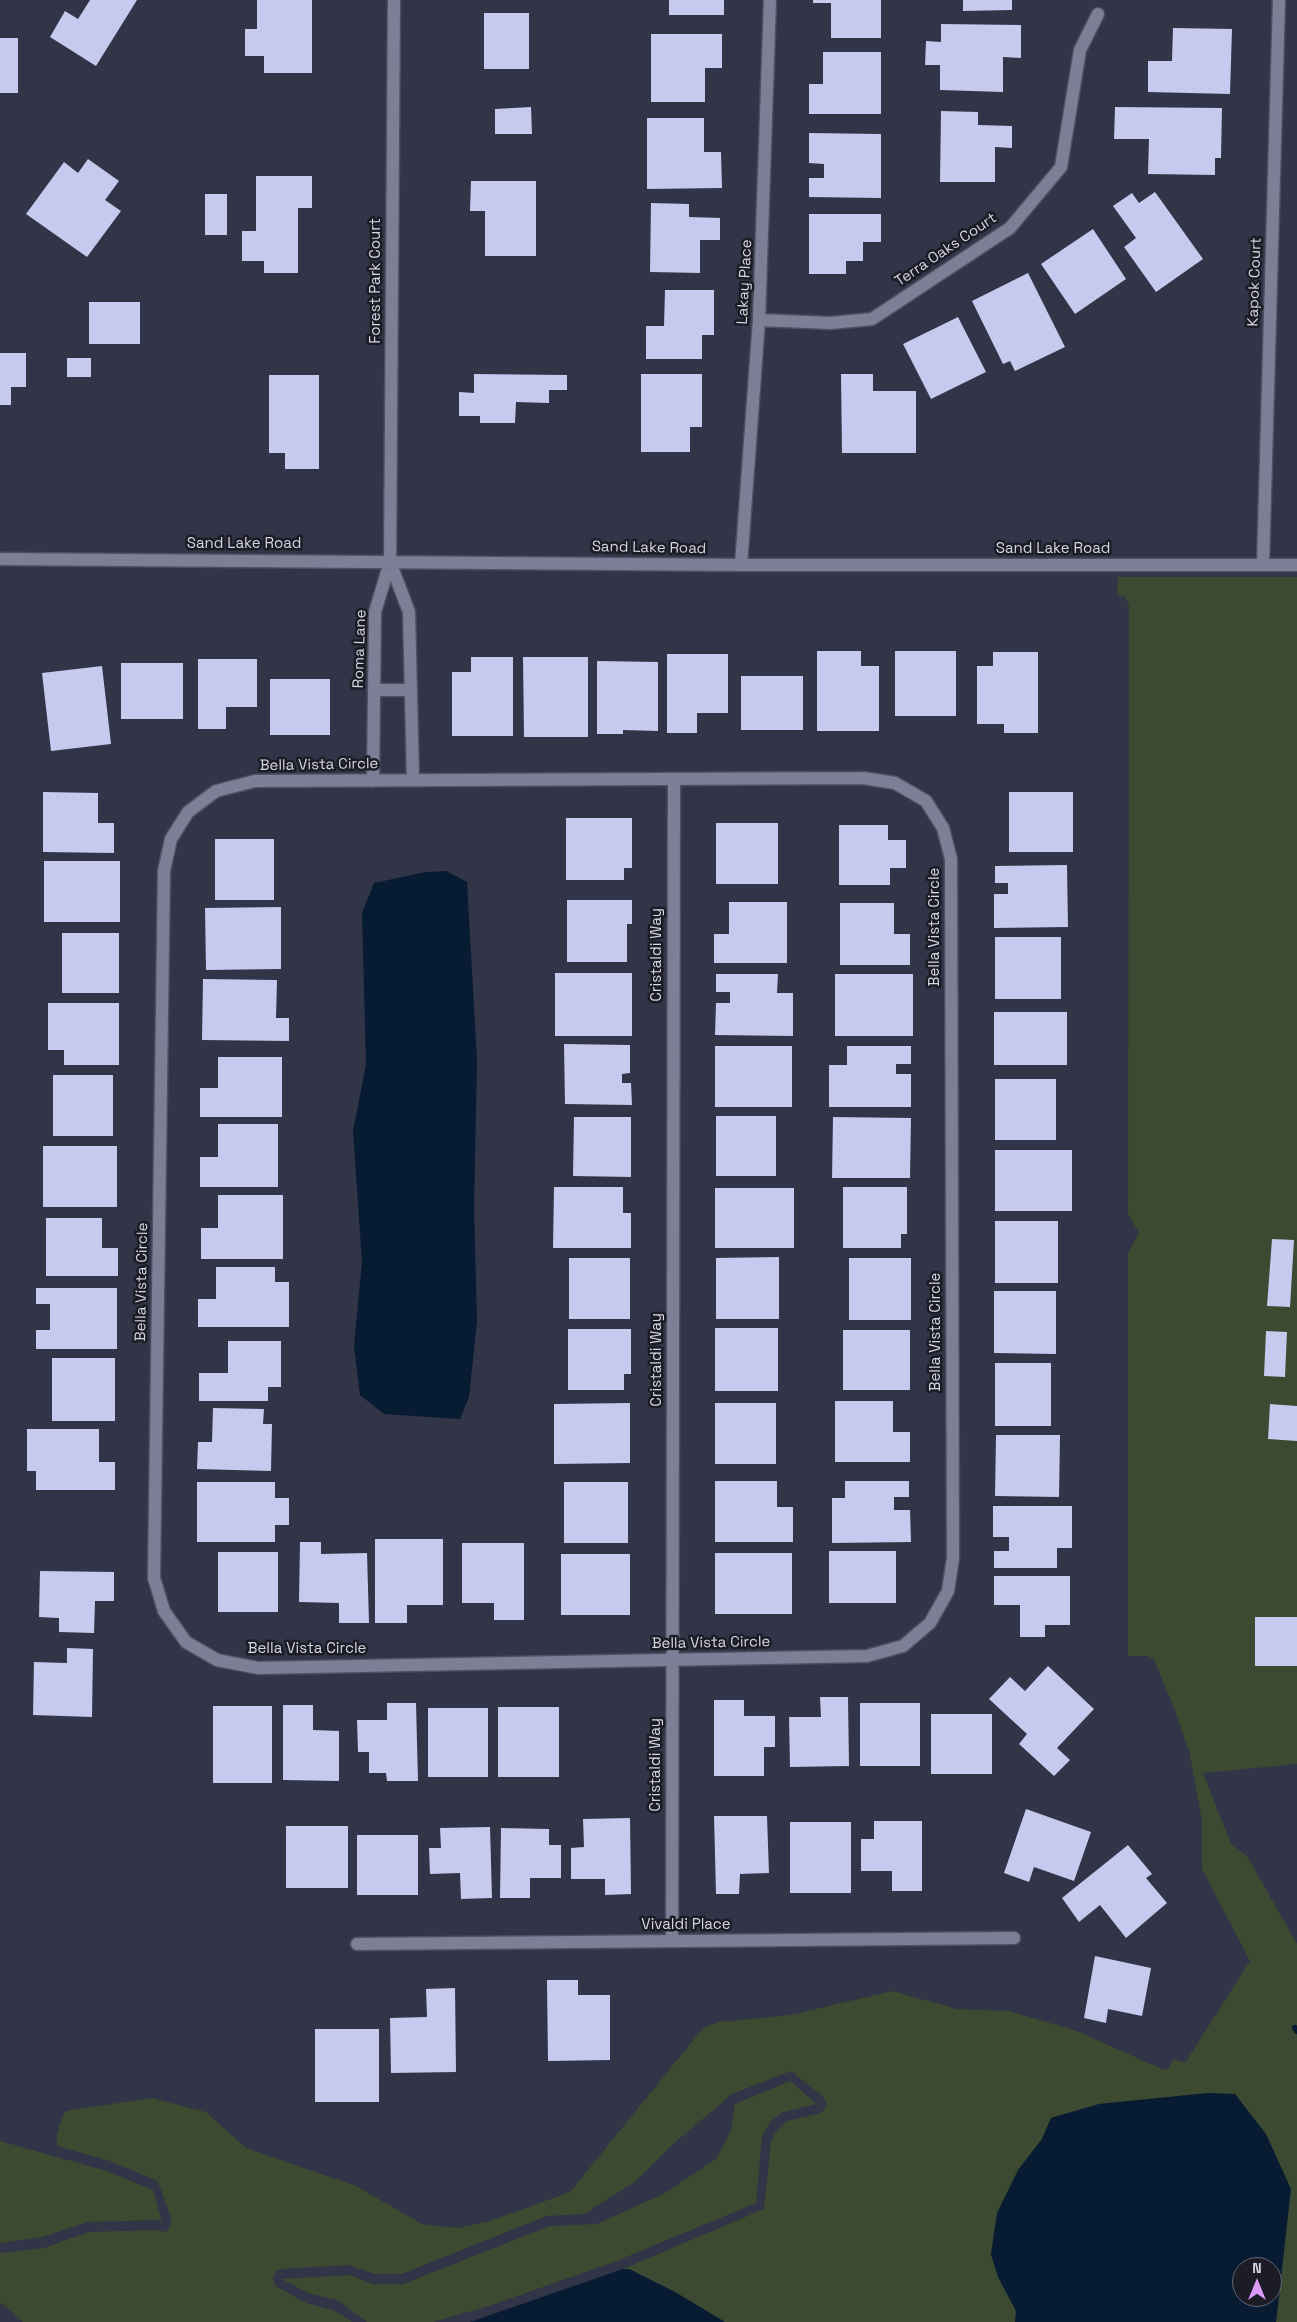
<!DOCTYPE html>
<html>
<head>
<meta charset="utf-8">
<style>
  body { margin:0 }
  #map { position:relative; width:1297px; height:2322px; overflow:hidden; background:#323447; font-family:"Space Grotesk",sans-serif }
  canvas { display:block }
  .north { position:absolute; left:1232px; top:2257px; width:50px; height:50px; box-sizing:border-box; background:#1b1c25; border:1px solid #656671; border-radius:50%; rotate:0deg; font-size:14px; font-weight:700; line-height:20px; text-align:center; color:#d5d6e3 }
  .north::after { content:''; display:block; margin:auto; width:18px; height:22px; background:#da9af7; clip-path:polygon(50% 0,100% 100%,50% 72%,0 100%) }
</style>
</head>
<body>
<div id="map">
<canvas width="1297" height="2322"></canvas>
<div class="north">N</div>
</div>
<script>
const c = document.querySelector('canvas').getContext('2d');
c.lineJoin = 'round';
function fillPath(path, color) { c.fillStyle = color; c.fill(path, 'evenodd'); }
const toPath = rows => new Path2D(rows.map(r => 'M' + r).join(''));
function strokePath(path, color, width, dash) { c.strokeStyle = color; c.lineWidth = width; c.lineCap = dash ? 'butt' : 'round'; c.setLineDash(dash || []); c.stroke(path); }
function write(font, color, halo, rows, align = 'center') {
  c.font = font + ' "Space Grotesk",sans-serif'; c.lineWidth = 5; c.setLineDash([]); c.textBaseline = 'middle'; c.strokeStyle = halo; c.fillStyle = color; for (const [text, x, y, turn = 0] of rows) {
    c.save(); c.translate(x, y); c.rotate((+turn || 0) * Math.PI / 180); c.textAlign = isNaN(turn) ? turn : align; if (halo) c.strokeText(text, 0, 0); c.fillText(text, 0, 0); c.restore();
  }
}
fillPath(toPath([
  [1118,577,1297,577,1297,1764,1203,1773,1231,1844,1247,1856,1297,1944,1297,2322,1276,2322,1290,2189,1208,2093,1099,2104,1051,2118,1042,2139,1018,2170,995,2234,991,2255,1016,2311,1015,2322,725,2322,675,2292,629,2269,623,2269,764,2209,771,2140,778,2129,787,2121,821,2113,825,2108,826,2101,822,2096,791,2071,732,2094,672,2145,635,2182,584,2214,547,2216,402,2274,374,2274,349,2265,281,2269,276,2271,273,2280,276,2286,306,2303,334,2310,352,2322,23,2322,0,2302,0,2253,44,2248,89,2232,157,2230,162,2232,167,2231,171,2225,171,2219,158,2181,110,2161,57,2146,57,2134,64,2112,72,2110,151,2098,206,2112,246,2148,356,2186,422,2224,458,2228,490,2221,570,2192,703,2028,719,2022,791,2015,892,1991,957,2009,1009,2011,1077,2031,1164,2070,1169,2068,1173,2059,1185,2063,1250,1961,1202,1869,1202,1821,1190,1755,1173,1705,1154,1660,1148,1656,1128,1656,1128,1253,1139,1233,1128,1214,1129,606,1125,597,1117,595],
  [790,2081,817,2104,783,2112,771,2121,765,2131,762,2137,756,2203,614,2262,489,2306,433,2322,367,2322,337,2300,310,2294,282,2279,350,2275,373,2284,403,2284,550,2226,597,2224,665,2193,716,2159,731,2131,735,2104],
  [0,2141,107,2171,153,2190,162,2222,160,2220,88,2222,43,2237,0,2243]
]), '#3b4a30');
fillPath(toPath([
  [446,871,467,882,477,1061,474,1207,477,1321,469,1397,460,1419,384,1414,360,1395,354,1346,362,1262,353,1131,366,1065,362,913,374,883,426,872],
  [1208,2093,1235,2094,1266,2134,1291,2189,1276,2322,1015,2322,1016,2311,998,2277,991,2254,997,2213,1018,2170,1042,2139,1051,2118,1099,2104],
  [1242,2267,1272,2267,1272,2297,1242,2297],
  [623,2269,629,2269,675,2292,725,2322,470,2322]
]), '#071b32');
strokePath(toPath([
  [1295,2028,1297,2031]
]), '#071b32', 6);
fillPath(toPath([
  [90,0,137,0,96,66,50,37,65,11,78,19],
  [257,0,312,0,312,73,264,73,264,56,245,56,245,29,257,29],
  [669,0,724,0,724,15,669,15],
  [813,0,881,0,881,38,831,38,831,3,813,3],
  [963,0,1012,0,1012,10,963,11],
  [484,13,529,13,529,69,484,69],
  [941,24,1021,25,1021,58,1003,57,1003,92,940,90,940,65,925,65,926,41,941,42],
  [1173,28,1232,29,1230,94,1148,92,1148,61,1172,61],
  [651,34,722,34,722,68,705,68,705,102,651,102],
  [0,38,18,38,18,93,0,93],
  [823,52,881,52,881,114,809,114,809,84,823,84],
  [531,107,532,134,495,134,495,109],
  [1115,107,1222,108,1221,158,1215,158,1215,175,1148,174,1149,139,1114,139],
  [941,111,978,112,978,125,1012,126,1012,148,995,147,995,182,940,182],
  [647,118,704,118,704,152,721,152,722,188,647,189],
  [809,133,881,134,881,198,809,197,809,178,824,178,824,164,809,163],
  [88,159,119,181,105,200,121,211,87,257,26,214,64,162,78,173],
  [256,176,312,176,312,208,298,208,298,273,264,273,264,261,242,261,242,231,256,231],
  [471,181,536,181,536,256,485,256,485,211,470,211],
  [1155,192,1203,259,1156,292,1124,247,1136,238,1113,206,1132,193,1139,203],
  [205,194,227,194,227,235,205,235],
  [651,203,689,204,689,217,720,218,720,240,700,240,700,273,650,272],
  [809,214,881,214,881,242,863,242,863,261,846,261,846,274,809,274],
  [1093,229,1126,279,1075,314,1041,264],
  [1028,273,1065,347,1015,371,1010,361,1003,364,972,301],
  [665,290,714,290,714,335,702,335,702,359,646,359,646,326,664,326],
  [89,302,140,302,140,344,89,344],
  [958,317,986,372,931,399,903,344],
  [0,353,26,353,26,387,11,387,11,405,0,405],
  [67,358,91,358,91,377,67,377],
  [474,374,567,375,567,390,549,390,549,403,516,402,515,423,480,423,480,416,459,416,459,392,474,393],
  [641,374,702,374,702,427,690,427,690,452,641,452],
  [841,374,873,374,873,391,916,391,916,453,842,453],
  [269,375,319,375,319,469,285,469,285,453,269,453],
  [817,651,861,651,861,666,879,666,879,731,817,731],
  [895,651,956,651,956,716,895,716],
  [993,652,1038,652,1038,733,1004,733,1004,724,977,724,977,666,993,666],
  [667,654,728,654,728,713,697,713,697,733,667,733],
  [471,657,513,657,513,736,452,736,452,672,471,672],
  [523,657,588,657,588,737,524,737],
  [198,659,257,659,257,707,226,707,226,729,198,729],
  [597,661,658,662,658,731,623,730,623,734,597,734],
  [121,663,183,663,183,719,121,719],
  [102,666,111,744,51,751,42,673],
  [741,676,803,676,803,730,741,730],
  [270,679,330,679,330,735,270,735],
  [43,792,98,793,98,823,114,823,114,853,43,852],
  [1009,792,1073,792,1073,852,1009,852],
  [566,818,632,818,632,868,624,868,624,880,566,880],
  [716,823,778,823,778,884,716,884],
  [839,825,888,825,888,840,906,840,906,868,890,868,890,885,839,885],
  [215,839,274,839,274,900,215,900],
  [44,861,120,861,120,922,44,922],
  [1067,865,1068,927,994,928,994,894,1008,894,1008,883,995,883,995,866],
  [567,900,632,900,632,924,627,924,627,962,567,962],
  [729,902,787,902,787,963,714,963,714,934,729,934],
  [840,903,894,903,894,934,910,934,910,965,840,965],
  [281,907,281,969,206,970,205,908],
  [62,933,119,933,119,993,62,993],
  [995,937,1061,937,1061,999,995,999],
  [555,973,632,973,632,1036,555,1036],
  [716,974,778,974,777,993,793,993,793,1036,715,1035,716,1003,730,1003,730,992,716,992],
  [835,974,913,974,913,1036,835,1036],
  [203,979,277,980,276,1018,289,1018,289,1041,202,1040],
  [48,1003,119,1003,119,1065,64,1065,64,1050,48,1050],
  [994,1012,1067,1012,1067,1065,994,1065],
  [564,1044,630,1045,630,1073,622,1074,622,1083,631,1083,632,1105,565,1104],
  [715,1046,792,1046,792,1107,715,1107],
  [847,1046,911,1046,911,1064,896,1064,896,1074,911,1074,911,1107,829,1107,829,1065,847,1065],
  [218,1057,282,1057,282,1117,200,1117,200,1088,218,1088],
  [53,1075,113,1075,113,1136,53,1136],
  [995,1079,1056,1079,1056,1140,995,1140],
  [716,1116,776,1116,776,1176,716,1176],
  [574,1117,631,1117,631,1177,573,1176],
  [833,1117,911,1118,910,1178,832,1178],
  [218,1124,278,1124,278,1187,200,1187,200,1157,218,1157],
  [43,1146,117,1146,117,1207,43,1207],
  [995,1150,1072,1150,1072,1211,995,1211],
  [554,1187,623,1187,623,1213,631,1213,631,1248,553,1248],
  [843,1187,907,1187,907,1234,901,1234,901,1248,843,1248],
  [715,1188,794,1188,794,1248,715,1248],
  [218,1195,283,1195,283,1259,201,1259,201,1228,218,1228],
  [46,1218,102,1218,102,1248,118,1248,118,1276,46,1276],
  [995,1221,1058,1221,1058,1283,995,1283],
  [1272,1239,1294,1240,1290,1307,1267,1306],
  [779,1257,779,1319,716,1319,716,1258],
  [569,1258,630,1258,630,1319,569,1319],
  [849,1258,911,1258,911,1320,849,1320],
  [216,1267,275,1267,275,1282,289,1282,289,1327,198,1327,198,1299,216,1299],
  [36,1288,117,1288,117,1349,36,1349,36,1330,50,1330,50,1304,36,1304],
  [994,1291,1056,1291,1056,1354,994,1353],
  [715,1328,778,1328,778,1391,715,1391],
  [568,1329,631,1329,631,1374,624,1374,624,1390,568,1390],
  [843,1330,910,1330,910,1390,843,1390],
  [1266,1331,1287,1332,1285,1377,1264,1376],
  [228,1341,281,1341,281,1387,268,1387,268,1401,199,1401,199,1373,228,1373],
  [52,1358,115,1358,115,1421,52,1421],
  [995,1363,1051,1363,1051,1426,995,1426],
  [835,1401,893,1401,893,1432,910,1432,910,1462,835,1462],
  [630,1403,630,1463,554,1464,554,1404],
  [715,1403,776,1403,776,1464,715,1464],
  [1270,1404,1297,1406,1297,1441,1268,1439],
  [213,1408,264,1409,263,1424,272,1424,271,1471,197,1469,198,1442,212,1442],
  [27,1429,99,1429,99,1462,115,1462,115,1490,36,1490,36,1471,27,1471],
  [996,1435,1060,1435,1059,1497,995,1496],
  [715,1481,777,1481,777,1507,793,1507,793,1542,715,1542],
  [845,1481,909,1481,909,1497,894,1497,894,1510,910,1510,911,1542,832,1543,832,1498,845,1498],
  [197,1482,275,1482,275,1498,289,1498,289,1525,275,1525,275,1542,197,1542],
  [564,1482,628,1482,628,1543,564,1543],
  [993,1506,1072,1506,1072,1548,1057,1548,1057,1568,994,1568,994,1551,1009,1551,1009,1537,993,1537],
  [375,1539,443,1539,443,1605,407,1605,407,1623,375,1623],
  [300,1542,321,1542,321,1554,367,1553,369,1623,339,1623,339,1603,299,1602],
  [462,1543,524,1543,524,1620,494,1620,494,1603,462,1603],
  [829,1551,896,1551,896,1603,829,1603],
  [218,1552,278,1552,278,1612,218,1612],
  [715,1553,792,1553,792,1614,715,1614],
  [561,1554,630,1554,630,1615,561,1615],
  [40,1571,114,1572,114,1601,95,1601,94,1633,59,1632,59,1618,39,1617],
  [994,1576,1070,1576,1070,1625,1045,1625,1045,1637,1020,1637,1020,1605,994,1605],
  [1255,1617,1297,1617,1297,1666,1255,1666],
  [67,1648,93,1649,92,1717,33,1715,34,1662,67,1663],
  [1048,1666,1094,1709,1057,1748,1070,1760,1054,1776,1019,1744,1027,1734,989,1699,1010,1677,1025,1691],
  [820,1697,848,1697,849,1766,790,1767,789,1717,821,1717],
  [714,1700,744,1700,744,1716,775,1716,775,1747,764,1747,764,1776,714,1776],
  [387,1703,416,1703,418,1781,387,1781,386,1773,369,1773,369,1752,358,1752,357,1720,387,1720],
  [860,1703,920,1703,920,1766,860,1766],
  [283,1705,313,1705,313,1730,339,1731,339,1781,283,1780],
  [213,1706,272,1706,272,1783,213,1783],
  [498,1707,559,1707,559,1777,498,1777],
  [428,1708,488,1708,488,1777,428,1777],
  [931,1714,992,1714,992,1774,931,1774],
  [1026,1809,1091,1832,1074,1881,1034,1867,1029,1882,1004,1873],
  [714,1816,767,1816,769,1873,740,1874,739,1894,716,1894],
  [630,1818,631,1894,605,1895,605,1879,571,1879,571,1848,584,1847,583,1819],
  [874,1821,922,1821,922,1891,892,1891,892,1871,861,1871,861,1839,874,1839],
  [790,1822,851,1822,851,1893,790,1893],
  [286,1826,348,1826,348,1888,286,1888],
  [490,1827,492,1898,461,1899,460,1873,430,1874,429,1848,441,1848,440,1828],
  [501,1828,549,1829,549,1845,561,1845,561,1878,530,1878,530,1898,500,1898],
  [357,1835,418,1835,418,1895,357,1895],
  [1128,1845,1152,1874,1146,1878,1167,1903,1126,1938,1100,1905,1079,1922,1062,1898],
  [1095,1956,1151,1968,1142,2016,1108,2009,1106,2023,1084,2018],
  [547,1980,578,1980,578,1995,610,1995,610,2060,548,2061],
  [455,1988,456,2072,391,2073,390,2018,427,2017,426,1989],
  [315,2029,379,2029,379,2102,315,2102]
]), '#c6caef');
const minor = toPath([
  [759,320,831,323,872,319,1010,228,1061,167,1080,50,1098,14],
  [0,559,741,565,1297,565],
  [390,562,409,612,413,780],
  [741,565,759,320,770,0],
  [1263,565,1279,0],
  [374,690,411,690],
  [863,778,895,783,926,801,943,828,951,859,953,1558,948,1591,930,1623,903,1646,867,1656,258,1668,217,1660,186,1642,164,1611,154,1578,164,871,171,839,188,812,216,791,255,781,863,778],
  [373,781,375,612,390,562,394,0],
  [672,1941,674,779],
  [357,1944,1014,1938]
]);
strokePath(minor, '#4e4f60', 15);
strokePath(minor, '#7d7f96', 12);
write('15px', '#d5d6e3', '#1b1c25', [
  ["Terra Oaks Court",946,250,-34],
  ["Forest Park Court",376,281,-90],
  ["Lakay Place",745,282,-87],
  ["Kapok Court",1255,282,-88],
  ["Sand Lake Road",244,544],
  ["Sand Lake Road",649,548,1],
  ["Sand Lake Road",1053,549],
  ["Roma Lane",360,649,-88],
  ["Bella Vista Circle",319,765,-1],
  ["Bella Vista Circle",935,927,-90],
  ["Cristaldi Way",657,955,-90],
  ["Bella Vista Circle",142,1282,-89],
  ["Bella Vista Circle",936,1332,-90],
  ["Cristaldi Way",657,1360,-90],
  ["Bella Vista Circle",711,1643,-1],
  ["Bella Vista Circle",307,1649],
  ["Cristaldi Way",656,1765,-90],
  ["Vivaldi Place",686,1925]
]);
</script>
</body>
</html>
